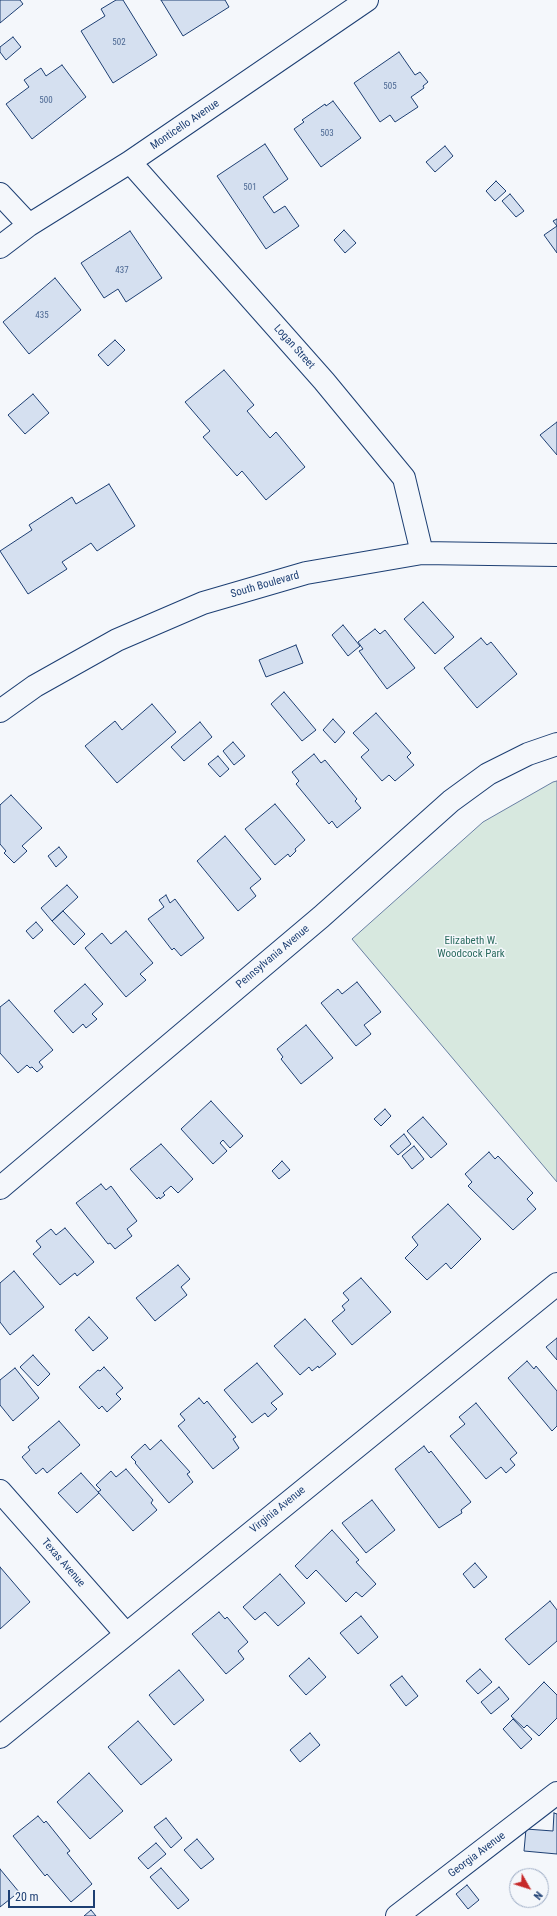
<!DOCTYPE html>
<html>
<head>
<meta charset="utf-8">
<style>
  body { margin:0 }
  #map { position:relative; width:557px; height:1916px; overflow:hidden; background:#f4f7fb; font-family:"Roboto Condensed",sans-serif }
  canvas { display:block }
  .north { position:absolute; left:509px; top:1868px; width:40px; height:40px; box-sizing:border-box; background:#f4f7fb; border:1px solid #9eadc5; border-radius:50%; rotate:129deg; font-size:11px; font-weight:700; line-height:16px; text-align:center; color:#1d3f73 }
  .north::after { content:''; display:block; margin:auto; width:14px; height:18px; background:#c62828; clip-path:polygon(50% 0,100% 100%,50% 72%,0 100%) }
  .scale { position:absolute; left:8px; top:1890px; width:87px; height:18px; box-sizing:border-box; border:2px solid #1d3f73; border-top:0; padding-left:5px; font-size:12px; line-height:14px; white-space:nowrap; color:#1d3f73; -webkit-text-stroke:3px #f4f7fb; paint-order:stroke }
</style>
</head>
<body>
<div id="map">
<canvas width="557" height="1916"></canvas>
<div class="north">N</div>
<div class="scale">20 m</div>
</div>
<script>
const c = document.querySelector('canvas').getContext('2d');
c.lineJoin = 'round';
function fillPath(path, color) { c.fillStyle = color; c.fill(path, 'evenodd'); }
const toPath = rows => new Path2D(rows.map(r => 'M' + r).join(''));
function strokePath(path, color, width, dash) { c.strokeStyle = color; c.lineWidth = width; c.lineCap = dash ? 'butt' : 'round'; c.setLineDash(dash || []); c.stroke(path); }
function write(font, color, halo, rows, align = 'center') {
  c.font = font + ' "Roboto Condensed",sans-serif'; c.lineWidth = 3; c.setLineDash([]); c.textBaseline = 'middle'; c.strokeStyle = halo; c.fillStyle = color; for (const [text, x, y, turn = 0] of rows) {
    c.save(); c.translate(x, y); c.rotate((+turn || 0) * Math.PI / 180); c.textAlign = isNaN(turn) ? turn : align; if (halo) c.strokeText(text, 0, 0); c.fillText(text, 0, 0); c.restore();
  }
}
const green = toPath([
  [557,781,557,1182,352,939,483,822,553,782,557,781]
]);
fillPath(green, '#d7e8df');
strokePath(green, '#687fa3', 1);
const building = toPath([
  [0,0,20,0,23,4,0,23,0,0],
  [116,0,123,0,157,55,113,83,81,31,105,16,101,9,116,0],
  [161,0,225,0,229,7,183,36,161,0],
  [13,37,21,47,6,60,0,52,0,47,13,37],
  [399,52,415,75,420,72,428,82,423,86,424,88,411,97,418,107,395,122,390,115,380,122,354,83,399,52],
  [62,65,86,97,32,139,6,104,29,87,24,80,41,68,46,76,62,65],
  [333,101,361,138,321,167,294,129,304,122,302,120,325,104,326,106,333,101],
  [265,144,288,179,263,197,274,213,285,206,299,226,266,249,217,176,265,144],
  [445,146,453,156,435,172,426,162,445,146],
  [496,181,506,191,495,201,486,191,496,181],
  [510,194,524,211,516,217,502,201,510,194],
  [557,219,557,253,544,235,557,226,553,221,557,219],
  [344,230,356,243,345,253,334,240,344,230],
  [130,231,162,278,126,302,118,289,104,298,81,263,130,231],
  [55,278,81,310,29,354,3,322,55,278],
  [115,340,125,350,108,366,98,355,115,340],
  [224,370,254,405,247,411,270,438,276,432,305,467,266,500,242,471,237,476,203,437,210,431,185,402,224,370],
  [33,394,49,413,25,434,8,415,33,394],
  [557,422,557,455,540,435,557,422],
  [109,484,135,526,97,551,91,543,62,562,67,569,28,594,0,551,32,530,29,525,72,497,76,504,109,484],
  [423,602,454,637,435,654,404,619,423,602],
  [343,625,360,646,348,656,332,635,343,625],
  [375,629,380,634,385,630,415,668,387,689,359,651,363,649,358,642,375,629],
  [481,638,487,645,491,642,517,674,477,708,444,668,481,638],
  [296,645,303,663,266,677,259,660,296,645],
  [284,692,316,730,302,741,271,704,284,692],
  [152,704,176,732,117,783,85,746,115,721,122,730,152,704],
  [376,713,411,753,407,757,414,765,395,781,389,775,382,781,361,757,369,750,353,733,376,713],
  [333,719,345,732,335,743,323,730,333,719],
  [200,722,212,737,184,761,171,747,200,722],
  [233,742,245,756,234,765,223,751,233,742],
  [314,754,321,763,325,760,357,799,355,801,361,808,337,828,332,821,329,824,296,784,299,781,292,772,314,754],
  [218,756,229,769,220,777,208,764,218,756],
  [11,795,42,828,22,846,27,851,14,863,4,853,6,851,0,844,0,805,11,795],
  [275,804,305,840,295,849,296,851,290,857,288,854,275,865,245,829,275,804],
  [225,836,261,879,250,888,256,896,238,911,197,861,225,836],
  [59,847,67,857,56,867,48,856,59,847],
  [67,885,78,897,52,921,41,908,67,885],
  [166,895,170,903,175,899,204,938,181,956,174,948,172,950,148,919,164,907,159,900,166,895],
  [63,911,85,934,74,945,52,921,63,911],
  [36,922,43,930,33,939,26,931,36,922],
  [126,931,153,963,140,974,146,980,126,997,85,948,102,933,111,944,126,931],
  [357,982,381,1012,364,1025,371,1034,356,1046,321,1003,338,989,342,994,357,982],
  [85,984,103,1004,92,1014,97,1019,86,1028,83,1024,73,1033,54,1011,85,984],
  [9,1000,53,1050,39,1062,43,1067,37,1072,32,1067,30,1068,27,1065,18,1073,0,1053,0,1007,9,1000],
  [306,1025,333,1058,301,1084,281,1059,283,1057,277,1049,306,1025],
  [211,1101,243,1136,230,1148,223,1140,220,1143,227,1151,213,1164,181,1129,211,1101],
  [385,1109,391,1116,381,1126,374,1119,385,1109],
  [423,1117,447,1144,431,1158,407,1131,423,1117],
  [404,1134,411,1144,398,1155,390,1146,404,1134],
  [161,1144,193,1179,178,1193,171,1186,163,1193,165,1195,160,1199,159,1197,157,1199,130,1169,161,1144],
  [414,1146,424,1159,412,1169,402,1156,414,1146],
  [489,1152,495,1159,498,1156,533,1193,527,1199,536,1209,513,1230,468,1186,472,1182,465,1174,489,1152],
  [282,1161,290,1170,279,1179,272,1171,282,1161],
  [101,1184,106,1190,111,1186,137,1221,127,1229,132,1236,115,1249,110,1243,108,1244,76,1203,101,1184],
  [448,1204,481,1239,451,1269,446,1263,427,1280,405,1258,418,1245,412,1237,448,1204],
  [65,1228,94,1262,77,1276,75,1273,60,1285,33,1254,41,1247,36,1241,51,1229,56,1235,65,1228],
  [178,1265,190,1279,181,1287,187,1295,155,1321,136,1298,178,1265],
  [14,1271,44,1307,10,1335,0,1322,0,1283,14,1271],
  [361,1278,391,1312,352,1345,332,1321,345,1310,342,1306,349,1300,343,1293,361,1278],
  [89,1317,108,1338,93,1351,75,1330,89,1317],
  [305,1319,336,1354,319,1368,318,1366,312,1371,309,1367,300,1375,274,1346,305,1319],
  [557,1338,557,1360,546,1347,557,1338],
  [33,1355,50,1374,38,1386,20,1367,33,1355],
  [527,1361,534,1369,536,1366,557,1391,557,1426,552,1431,508,1378,527,1361],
  [257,1363,283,1394,271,1403,277,1409,268,1417,265,1413,252,1423,224,1390,257,1363],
  [104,1367,123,1388,116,1394,121,1399,107,1412,102,1406,99,1409,79,1387,98,1370,100,1371,104,1367],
  [15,1368,39,1398,13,1421,0,1405,0,1380,15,1368],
  [199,1398,204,1404,207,1401,236,1437,233,1439,239,1448,213,1469,178,1426,185,1420,180,1414,199,1398],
  [476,1403,517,1453,510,1459,515,1465,506,1473,501,1467,486,1479,450,1436,465,1424,459,1417,476,1403],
  [59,1421,80,1445,47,1473,43,1468,36,1474,22,1457,30,1450,28,1447,59,1421],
  [161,1440,190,1472,187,1474,193,1482,169,1503,135,1463,136,1462,131,1457,145,1444,150,1450,161,1440],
  [424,1446,429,1453,431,1451,471,1502,461,1510,462,1513,439,1528,395,1469,424,1446],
  [126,1469,153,1500,151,1503,157,1510,133,1531,98,1492,101,1490,96,1485,111,1471,116,1477,126,1469],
  [81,1473,99,1493,77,1513,58,1493,81,1473],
  [372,1500,395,1530,366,1553,342,1523,372,1500],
  [332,1530,359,1560,356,1562,376,1584,362,1597,356,1592,346,1602,316,1570,307,1579,295,1566,332,1530],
  [475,1563,487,1577,474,1588,463,1574,475,1563],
  [0,1567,30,1602,0,1629,0,1567],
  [280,1574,305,1603,278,1626,265,1612,255,1620,243,1607,280,1574],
  [550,1601,557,1610,557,1641,529,1665,505,1639,550,1601],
  [219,1612,225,1619,227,1617,248,1642,238,1651,244,1659,226,1674,192,1634,219,1612],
  [361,1616,378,1637,358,1654,340,1633,361,1616],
  [309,1658,326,1677,306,1695,289,1676,309,1658],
  [480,1669,492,1682,478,1694,466,1681,480,1669],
  [179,1670,204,1700,174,1725,149,1695,179,1670],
  [402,1676,418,1696,406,1706,390,1685,402,1676],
  [544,1682,557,1695,557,1718,539,1736,527,1725,524,1728,511,1716,544,1682],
  [499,1687,509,1699,491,1714,481,1702,499,1687],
  [513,1719,532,1739,521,1749,503,1729,513,1719],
  [138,1721,172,1760,141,1785,108,1747,138,1721],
  [310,1733,320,1745,300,1762,290,1750,310,1733],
  [89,1773,123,1811,90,1839,57,1802,89,1773],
  [554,1813,557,1814,557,1854,524,1851,526,1829,553,1831,554,1813],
  [38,1816,44,1823,46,1821,70,1851,67,1853,92,1884,71,1902,47,1874,45,1876,13,1836,38,1816],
  [166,1818,182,1838,171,1848,154,1827,166,1818],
  [197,1839,214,1859,201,1869,184,1850,197,1839],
  [156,1843,166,1854,148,1869,138,1858,156,1843],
  [161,1868,189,1900,178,1909,150,1877,161,1868],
  [0,1869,19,1892,0,1907,0,1869],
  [467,1885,479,1900,468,1909,456,1894,467,1885],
  [91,1910,96,1916,84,1916,91,1910]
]);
fillPath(building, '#d5e0f0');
strokePath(building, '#1d3f73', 1);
const minor = toPath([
  [130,162,324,381,404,478,422,553],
  [0,194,29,225],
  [0,247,29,225,130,162,367,0],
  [0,711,35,686,117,640,203,603,306,573,422,553,557,555],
  [0,1188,321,917,451,801,488,774,528,754,557,744],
  [0,1491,126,1634],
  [0,1737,557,1284],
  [397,1916,557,1793]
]);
strokePath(minor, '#1d3f73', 24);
strokePath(minor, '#f4f7fb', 22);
write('9px', '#4b6792', null, [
  ["502",119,43],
  ["505",390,87],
  ["500",46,101],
  ["503",327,134],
  ["501",250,188],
  ["437",122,271],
  ["435",42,316]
]);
write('11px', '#1d3f73', '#f4f7fb', [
  ["Monticello Avenue",185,125,-34],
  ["Logan Street",294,347,48],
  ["South Boulevard",265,585,-16],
  ["Pennsylvania Avenue",273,957,-40],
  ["Virginia Avenue",278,1510,-39],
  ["Texas Avenue",63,1563,49],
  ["Georgia Avenue",477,1855,-37]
]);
write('11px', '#2c6c60', '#f4f7fb', [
  ["Elizabeth W.",471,941],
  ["Woodcock Park",471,954]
]);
</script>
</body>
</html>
